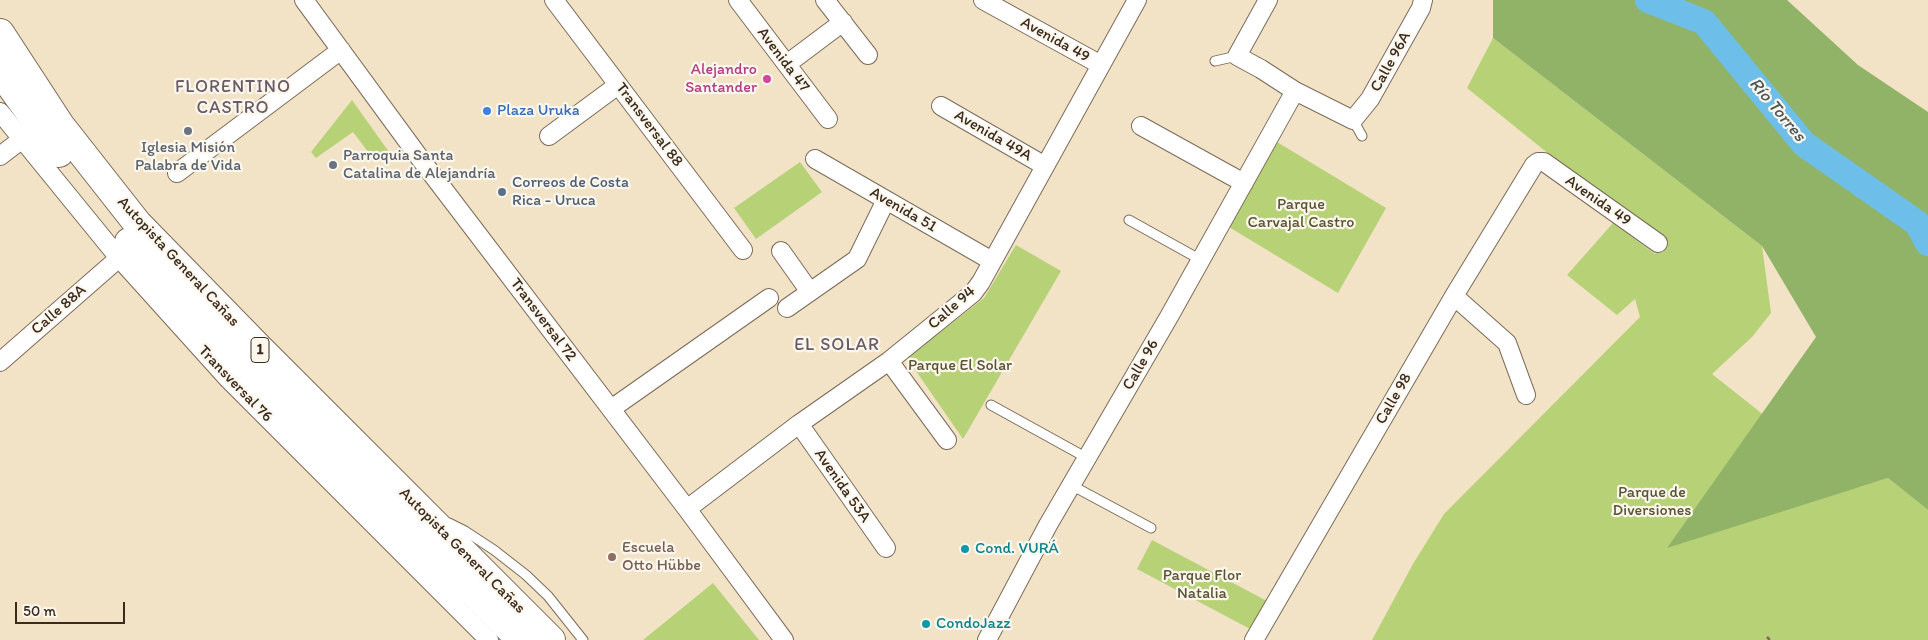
<!DOCTYPE html>
<html>
<head>
<meta charset="utf-8">
<style>
  body { margin:0 }
  #map { position:relative; width:1928px; height:640px; overflow:hidden; background:#f2e3c7; font-family:Itim,sans-serif }
  canvas { display:block }
  .scale { position:absolute; left:15px; top:602px; width:110px; height:22px; box-sizing:border-box; border:2px solid #3b2a1e; border-top:0; padding-left:6px; font-size:15px; line-height:18px; white-space:nowrap; color:#3b2a1e; -webkit-text-stroke:4px #fbf7ec; paint-order:stroke }
</style>
</head>
<body>
<div id="map">
<canvas width="1928" height="640"></canvas>
<div class="scale">50 m</div>
</div>
<script>
const c = document.querySelector('canvas').getContext('2d');
c.lineJoin = 'round';
function fillPath(path, color) { c.fillStyle = color; c.fill(path, 'evenodd'); }
const toPath = rows => new Path2D(rows.map(r => 'M' + r).join(''));
function strokePath(path, color, width, dash) { c.strokeStyle = color; c.lineWidth = width; c.lineCap = dash ? 'butt' : 'round'; c.setLineDash(dash || []); c.stroke(path); }
function write(font, color, halo, rows, align = 'center') {
  c.font = font + ' Itim,sans-serif'; c.lineWidth = 4.5; c.setLineDash([]); c.textBaseline = 'middle'; c.strokeStyle = halo; c.fillStyle = color; for (const [text, x, y, turn = 0] of rows) {
    c.save(); c.translate(x, y); c.rotate((+turn || 0) * Math.PI / 180); c.textAlign = isNaN(turn) ? turn : align; if (halo) c.strokeText(text, 0, 0); c.fillText(text, 0, 0); c.restore();
  }
}
fillPath(toPath([
  [1493,38,1762,246,1771,313,1752,337,1712,374,1856,488,1888,478,1928,510,1928,640,1372,640,1413,564,1444,514,1640,317,1635,299,1617,315,1567,275,1613,223,1655,254,1663,246,1467,88],
  [352,100,389,152,375,161,353,132,316,158,311,152],
  [1277,142,1386,208,1338,293,1229,227],
  [800,162,822,192,756,239,734,208],
  [1016,245,1061,271,963,439,907,358,984,298],
  [1152,540,1267,601,1252,630,1137,569],
  [713,583,759,640,643,640]
]), '#b7d177');
fillPath(toPath([
  [1493,0,1787,0,1858,65,1928,112,1928,510,1888,478,1667,548,1816,337,1762,246,1493,38]
]), '#91b368');
strokePath(toPath([
  [1648,0,1704,22,1804,144,1917,223,1928,243]
]), '#6dbee8', 26);
const lane = toPath([
  [1215,61,1237,56],
  [1353,120,1362,136],
  [1129,220,1201,260],
  [991,405,1087,458],
  [1071,485,1151,528],
  [449,523,465,531,494,550,526,575,548,596,583,640]
]);
const street = toPath([
  [304,0,422,161,687,509,784,640],
  [554,0,743,250],
  [738,0,828,119],
  [825,0,868,55],
  [983,0,1101,65],
  [1268,0,1237,56,1261,69,1295,91,1353,120,1370,99,1421,8,1423,0],
  [787,64,843,22],
  [941,106,1045,166],
  [0,112,119,258,229,380,489,640],
  [1141,126,1244,183],
  [549,136,618,85],
  [0,156,21,140],
  [815,159,992,261],
  [177,173,341,50],
  [781,251,810,292],
  [1454,296,1507,343,1526,395],
  [787,308,857,259,886,200],
  [889,361,947,440],
  [0,362,119,258],
  [611,409,769,298],
  [799,424,886,548],
  [687,509,799,424,889,361,973,293,981,282,1137,0],
  [987,640,1048,525,1170,315,1295,91],
  [1254,640,1454,296,1534,165,1538,162,1544,162,1658,243]
]);
const highway = toPath([
  [0,33,60,125,137,223,258,347,551,640],
  [0,71,59,153],
  [129,242,246,367,521,640]
]);
strokePath(lane, '#7b6b59', 11);
strokePath(street, '#7b6b59', 20);
strokePath(highway, '#7b6b59', 30);
strokePath(toPath([
  [1767,637,1770,640]
]), '#7b6b59', 2.5, [4, 4]);
strokePath(lane, '#fff', 9);
strokePath(street, '#fff', 18);
strokePath(highway, '#fff', 28);
for (const [x, y, r, color] of [
  [767,79,5,"#d1479c"],
  [487,111,5,"#3f7fe0"],
  [188,131,5,"#6b7280"],
  [333,165,5,"#6b7280"],
  [502,192,5,"#5c6f8a"],
  [965,549,5,"#0f9aa8"],
  [612,557,5,"#8d6e63"],
  [926,624,5,"#0f9aa8"]
]) { const dot = new Path2D(); dot.arc(x, y, r, 0, 2 * Math.PI); c.fillStyle = color; c.fill(dot); strokePath(dot, '#fbf7ec', 2); }
for (const [x, y, w] of [
  [260,350,18]
]) { const box = new Path2D(); box.roundRect(x - w / 2, y - 12.5, w, 25, 4); c.fillStyle = '#fbf7ec'; c.fill(box); strokePath(box, '#3b2a1e', 1); }
write('bold 15px', '#3b2a1e', null, [
  ["1",260,350]
]);
write('16px', '#3b2a1e', '#fbf7ec', [
  ["Avenida 49",1055,40,29],
  ["Avenida 47",783,60,53],
  ["Calle 96A",1391,62,-61],
  ["Transversal 88",649,125,53],
  ["Avenida 49A",993,136,30],
  ["Avenida 49",1598,201,35],
  ["Avenida 51",903,210,30],
  ["Autopista General Cañas",178,262,47],
  ["Calle 94",952,308,-41],
  ["Calle 88A",59,310,-41],
  ["Transversal 72",543,320,53],
  ["Calle 96",1141,365,-60],
  ["Transversal 76",235,384,46],
  ["Calle 98",1394,399,-60],
  ["Avenida 53A",842,486,55],
  ["Autopista General Cañas",462,551,45]
]);
write('16px', '#b23c85', '#fbf7ec', [
  ["Alejandro",757,70],
  ["Santander",757,88]
], 'right');
write('16px', '#366cbe', '#fbf7ec', [
  ["Plaza Uruka",497,111]
], 'left');
write('16px', '#5b616d', '#fbf7ec', [
  ["Iglesia Misión",188,148],
  ["Palabra de Vida",188,166],
  ["Parroquia Santa",343,156,"left"],
  ["Catalina de Alejandría",343,174,"left"]
]);
write('16px', '#4e5e75', '#fbf7ec', [
  ["Correos de Costa",512,183],
  ["Rica - Uruca",512,201]
], 'left');
write('16px', '#5a5434', '#fbf7ec', [
  ["Parque",1301,205],
  ["Carvajal Castro",1301,223],
  ["Parque El Solar",960,366],
  ["Parque de",1652,493],
  ["Diversiones",1652,511],
  ["Parque Flor",1202,576],
  ["Natalia",1202,594]
]);
write('16px', '#785e54', '#fbf7ec', [
  ["Escuela",622,548],
  ["Otto Hübbe",622,566]
], 'left');
write('16px', '#0d838f', '#fbf7ec', [
  ["Cond. VURÁ",975,549],
  ["CondoJazz",936,624]
], 'left');
c.letterSpacing = '1px';
write('18px', '#6a5b67', '#fbf7ec', [
  ["FLORENTINO",233,87],
  ["CASTRO",233,108],
  ["EL SOLAR",837,345]
]);
c.letterSpacing = '0px';
write('italic 18px', '#4a565b', '#fbf7ec', [
  ["Río Torres",1777,110,50]
]);
</script>
</body>
</html>
